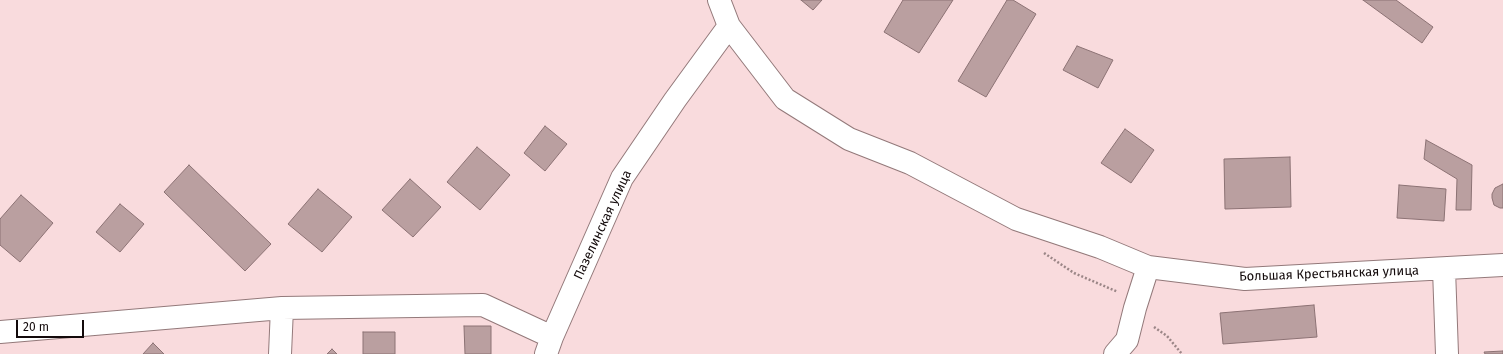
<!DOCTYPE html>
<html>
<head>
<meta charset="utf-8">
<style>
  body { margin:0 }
  #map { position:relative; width:1503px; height:354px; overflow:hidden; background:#f9dbdd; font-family:"Fira Sans",sans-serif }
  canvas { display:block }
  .scale { position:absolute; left:16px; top:320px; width:68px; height:18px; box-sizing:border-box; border:2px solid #130a0b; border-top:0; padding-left:5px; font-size:12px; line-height:14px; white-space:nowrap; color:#130a0b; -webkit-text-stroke:3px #fff; paint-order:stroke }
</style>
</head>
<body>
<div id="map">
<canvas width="1503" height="354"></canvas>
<div class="scale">20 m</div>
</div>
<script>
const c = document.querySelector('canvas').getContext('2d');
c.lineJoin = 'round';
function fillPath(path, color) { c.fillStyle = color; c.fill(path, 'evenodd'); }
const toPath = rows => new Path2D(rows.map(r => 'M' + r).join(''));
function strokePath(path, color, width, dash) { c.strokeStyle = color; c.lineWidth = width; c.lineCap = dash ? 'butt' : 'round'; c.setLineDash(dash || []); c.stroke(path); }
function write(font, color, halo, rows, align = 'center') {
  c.font = font + ' "Fira Sans",sans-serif'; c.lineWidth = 3; c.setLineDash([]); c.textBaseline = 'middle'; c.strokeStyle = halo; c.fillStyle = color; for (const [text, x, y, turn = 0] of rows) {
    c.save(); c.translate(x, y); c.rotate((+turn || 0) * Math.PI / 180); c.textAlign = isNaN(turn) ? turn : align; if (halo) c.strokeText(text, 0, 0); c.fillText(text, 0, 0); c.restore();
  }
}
const building = toPath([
  [801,0,822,0,813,10,801,0],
  [903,0,953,0,919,53,884,32,903,0],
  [1007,0,1013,0,1036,14,986,97,958,81,1007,0],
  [1363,0,1396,0,1433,27,1422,43,1363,0],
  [1077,46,1113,60,1098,88,1063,70,1077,46],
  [545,126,567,144,545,171,524,153,545,126],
  [1125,129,1154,150,1131,183,1101,163,1125,129],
  [1426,140,1472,165,1471,210,1456,210,1457,179,1424,159,1426,140],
  [477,147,510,175,480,210,447,182,477,147],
  [1290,157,1291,207,1225,209,1224,159,1290,157],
  [189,165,271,244,245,271,164,192,189,165],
  [410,179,441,207,413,237,382,210,410,179],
  [1503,184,1503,208,1500,208,1494,205,1492,198,1492,194,1495,188,1503,184],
  [1399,185,1446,189,1444,221,1397,218,1399,185],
  [318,189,352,217,322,252,288,224,318,189],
  [21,195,53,223,20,262,0,245,0,219,21,195],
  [120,204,144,224,120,252,96,232,120,204],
  [1314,305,1317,337,1223,344,1220,313,1314,305],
  [464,326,491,326,491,354,465,354,464,326],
  [363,332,395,332,395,354,363,354,363,332],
  [153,343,164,354,143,354,153,343],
  [332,349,337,354,327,354,332,349],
  [1503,351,1503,354,1485,354,1484,352,1503,351]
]);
fillPath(building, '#ba9fa0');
strokePath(building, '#8c7274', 1);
const minor = toPath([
  [719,0,729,26,785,99,849,139,910,163,1016,219,1100,247,1148,267,1245,279,1503,265],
  [1444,269,1447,354],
  [0,332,282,308,483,305,552,337],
  [280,354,282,308],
  [546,354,552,337,622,178,675,100,729,26],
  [1115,354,1127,340,1135,308,1148,267]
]);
strokePath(minor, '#93797a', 24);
strokePath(toPath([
  [1044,253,1074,273,1118,292],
  [1154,327,1167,336,1182,354]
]), '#9b8687', 2.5, [2, 2]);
strokePath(minor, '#fff', 22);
write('13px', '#130a0b', '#fff', [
  ["Пазелинская улица",603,225,-65],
  ["Большая Крестьянская улица",1329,274,-2]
]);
</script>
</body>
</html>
